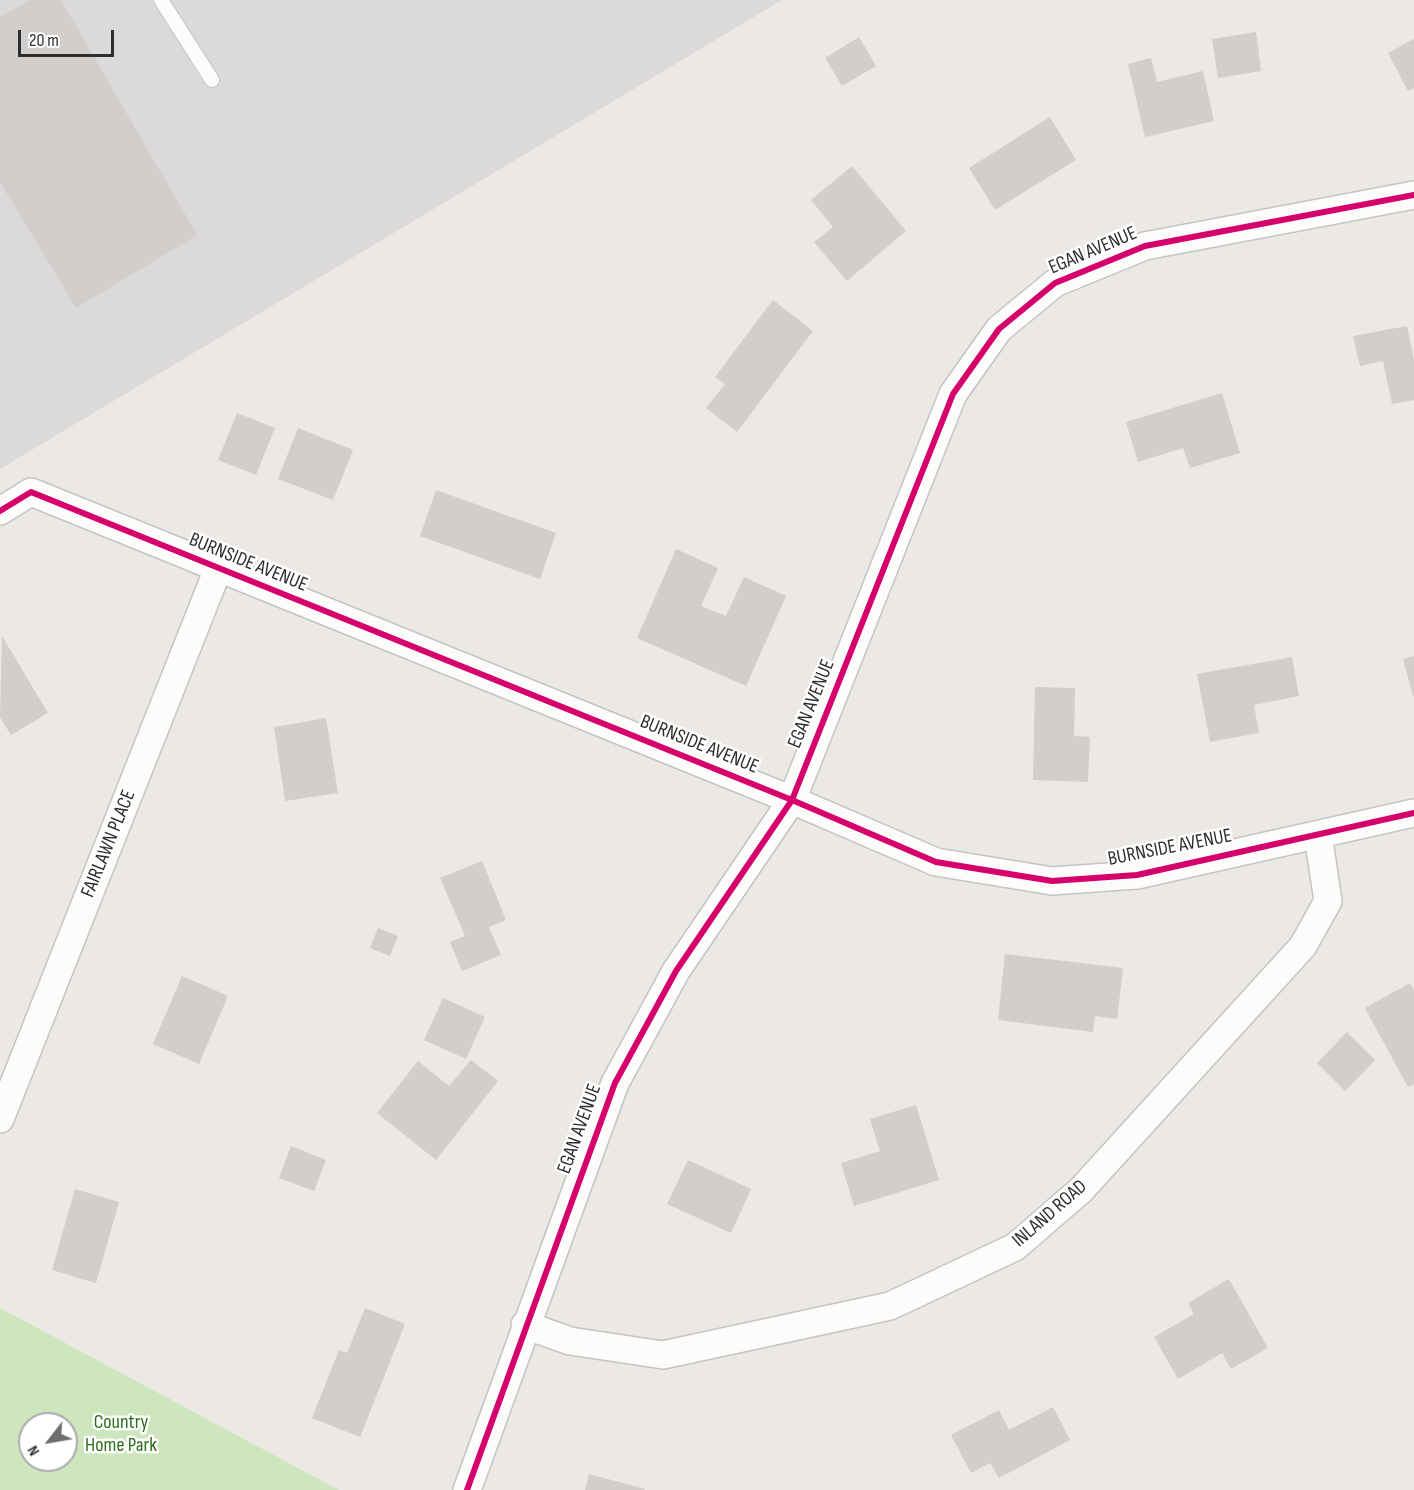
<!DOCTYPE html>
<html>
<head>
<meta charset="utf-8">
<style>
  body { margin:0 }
  #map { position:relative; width:1414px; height:1490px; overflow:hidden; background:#ece8e4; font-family:"Sofia Sans Condensed",sans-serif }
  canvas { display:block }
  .north { position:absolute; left:18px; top:1412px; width:60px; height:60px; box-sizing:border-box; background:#fff; border:2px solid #ababab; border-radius:50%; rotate:239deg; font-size:16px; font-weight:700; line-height:24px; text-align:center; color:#2e2e2e }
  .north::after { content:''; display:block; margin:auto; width:21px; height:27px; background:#706f6e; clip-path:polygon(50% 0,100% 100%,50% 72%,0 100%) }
  .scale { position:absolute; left:18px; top:30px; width:96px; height:27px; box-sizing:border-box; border:3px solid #2e2e2e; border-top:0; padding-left:8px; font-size:18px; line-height:21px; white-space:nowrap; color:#2e2e2e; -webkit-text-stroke:4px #fff; paint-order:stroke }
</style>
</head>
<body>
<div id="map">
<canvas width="1414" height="1490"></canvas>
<div class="north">N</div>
<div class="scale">20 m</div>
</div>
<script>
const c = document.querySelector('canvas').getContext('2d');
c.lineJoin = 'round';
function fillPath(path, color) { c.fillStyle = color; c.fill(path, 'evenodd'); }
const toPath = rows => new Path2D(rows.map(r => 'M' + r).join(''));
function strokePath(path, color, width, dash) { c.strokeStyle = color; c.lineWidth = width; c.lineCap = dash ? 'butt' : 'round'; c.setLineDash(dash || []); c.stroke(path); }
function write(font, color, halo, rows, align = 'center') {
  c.font = font + ' "Sofia Sans Condensed",sans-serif'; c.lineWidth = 5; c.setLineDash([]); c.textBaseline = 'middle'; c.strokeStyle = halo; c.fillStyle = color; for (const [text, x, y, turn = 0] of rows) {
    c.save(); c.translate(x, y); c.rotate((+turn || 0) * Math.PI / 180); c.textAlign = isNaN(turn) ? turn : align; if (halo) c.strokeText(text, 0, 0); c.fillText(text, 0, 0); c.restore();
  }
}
fillPath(toPath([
  [0,0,782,0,0,469]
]), '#dcd9db');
fillPath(toPath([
  [0,1308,339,1490,0,1490],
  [30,1424,66,1424,66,1460,30,1460]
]), '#cee6be');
fillPath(toPath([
  [30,0,61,0,197,235,76,308,0,182,0,17],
  [1256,32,1261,71,1218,78,1212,39],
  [859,37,876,66,842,86,825,58],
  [1414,39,1414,88,1408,91,1388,53],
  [1151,58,1157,82,1203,71,1214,121,1145,137,1128,64],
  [1050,117,1076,160,995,210,969,168],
  [852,166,906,231,847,281,814,242,833,227,811,200],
  [773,300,813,331,737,432,706,408,725,384,715,377],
  [1407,326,1414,360,1414,400,1392,404,1383,361,1360,366,1353,336],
  [1222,393,1240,453,1190,468,1183,448,1138,462,1126,422],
  [237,413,275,428,256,475,218,460],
  [298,428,353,450,333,500,278,479],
  [436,490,556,533,540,579,420,536],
  [676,549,718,568,701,606,726,616,744,577,786,596,746,686,637,638],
  [2,636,48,713,11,735,0,717],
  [1414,656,1414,696,1413,696,1403,659],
  [1292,657,1299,696,1254,705,1259,733,1210,742,1197,674],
  [1035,687,1075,688,1074,736,1090,737,1088,782,1033,780],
  [326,718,338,793,285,801,274,727],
  [482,861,506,920,489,927,501,955,462,971,450,942,465,936,440,878],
  [378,928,398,936,390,956,370,948],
  [1005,954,1123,968,1117,1019,1095,1016,1093,1032,998,1020],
  [182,976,228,996,199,1064,153,1044],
  [1410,983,1414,990,1414,1084,1408,1087,1365,1008],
  [443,998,485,1017,466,1059,424,1040],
  [1347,1032,1375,1060,1345,1091,1317,1063],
  [471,1060,498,1081,436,1160,377,1113,418,1061,449,1086],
  [916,1105,939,1180,854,1206,841,1163,880,1151,870,1119],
  [291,1146,326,1160,314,1191,279,1178],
  [688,1160,751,1189,731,1233,667,1204],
  [75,1189,119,1202,96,1283,52,1270],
  [1229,1279,1268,1348,1231,1369,1222,1353,1178,1379,1154,1337,1194,1314,1188,1303],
  [365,1308,405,1324,360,1437,312,1418,339,1350,347,1353],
  [1053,1407,1070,1440,999,1478,990,1463,971,1473,951,1435,999,1410,1009,1430],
  [589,1474,645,1489,645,1490,585,1490]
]), '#d1cecb');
const lane = toPath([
  [161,0,212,80]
]);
const street = toPath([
  [0,511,31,492,792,800,936,862,1052,881,1137,875,1414,813],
  [0,1119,218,569],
  [525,1325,570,1341,663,1355,890,1306,1015,1247,1081,1190,1303,946,1328,901,1318,835],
  [467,1490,615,1083,676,971,792,800,953,394,999,329,1055,283,1145,246,1414,195]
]);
strokePath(lane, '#c5c4c5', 16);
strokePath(street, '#c5c4c5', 30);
strokePath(lane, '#fcfcfb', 14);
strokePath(street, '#fcfcfb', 27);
strokePath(toPath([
  [0,511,31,492,792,800,936,862,1052,881,1137,875,1414,813],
  [467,1490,615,1083,676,971,792,800,953,394,999,329,1055,283,1145,246,1414,195]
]), '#d6006c', 6);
write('20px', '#2e2e2e', '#fff', [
  ["EGAN AVENUE",1093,251,-23],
  ["BURNSIDE AVENUE",248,563,22],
  ["EGAN AVENUE",812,704,-68],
  ["BURNSIDE AVENUE",699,745,22],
  ["FAIRLAWN PLACE",109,844,-68],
  ["BURNSIDE AVENUE",1170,848,-11],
  ["EGAN AVENUE",580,1129,-70],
  ["INLAND ROAD",1050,1214,-41]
]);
write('20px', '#2c6e1b', '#fff', [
  ["Country",121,1423],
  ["Home Park",121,1446]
]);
</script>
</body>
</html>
